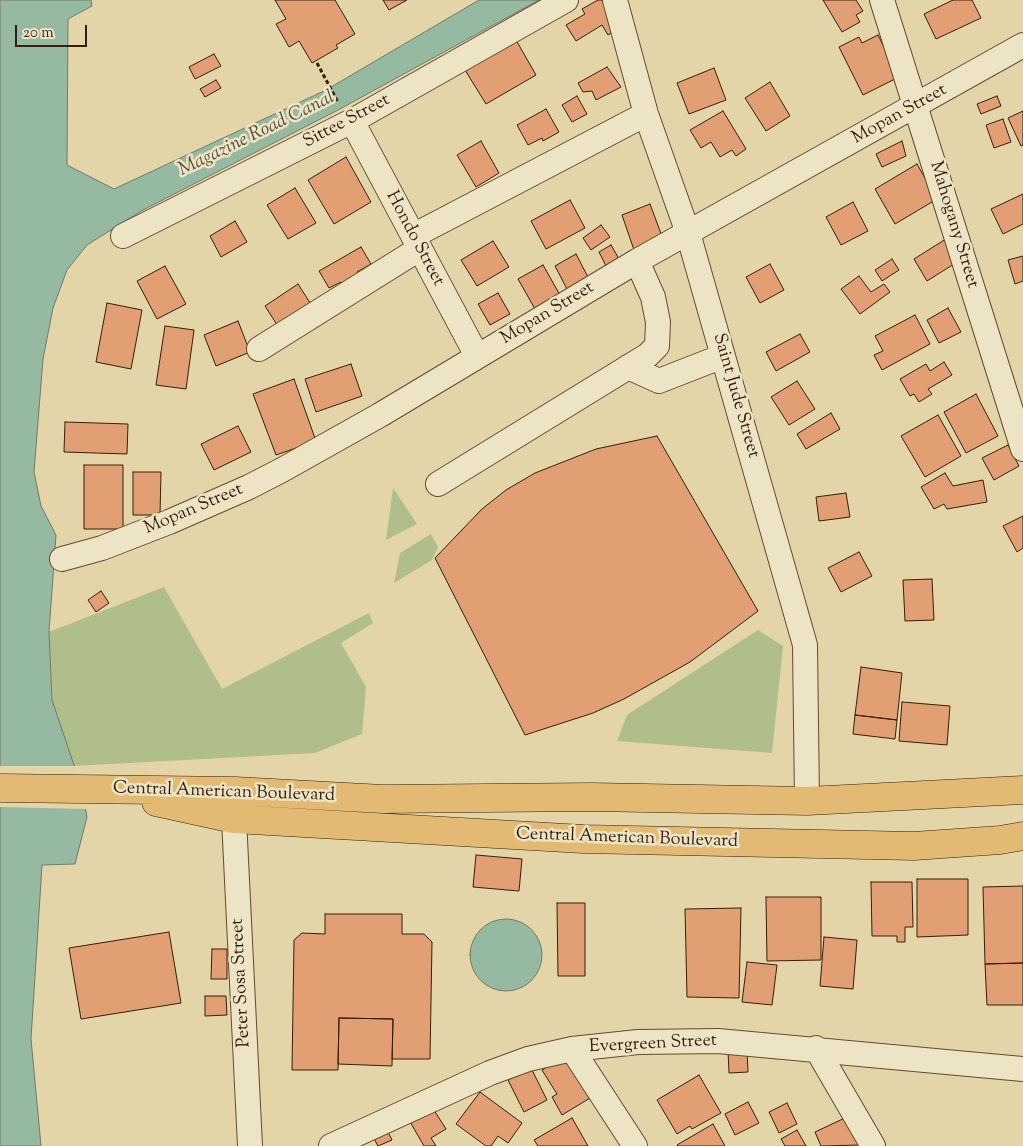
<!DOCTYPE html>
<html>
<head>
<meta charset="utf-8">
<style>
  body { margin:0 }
  #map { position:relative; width:1023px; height:1146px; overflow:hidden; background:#e3d5a7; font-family:"Sorts Mill Goudy",serif }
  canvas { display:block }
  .scale { position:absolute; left:15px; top:25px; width:72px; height:22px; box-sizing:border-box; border:2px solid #361e0b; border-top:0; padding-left:6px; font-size:15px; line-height:18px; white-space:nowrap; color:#361e0b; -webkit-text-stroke:4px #ede4c6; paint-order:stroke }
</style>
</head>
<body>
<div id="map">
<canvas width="1023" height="1146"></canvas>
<div class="scale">20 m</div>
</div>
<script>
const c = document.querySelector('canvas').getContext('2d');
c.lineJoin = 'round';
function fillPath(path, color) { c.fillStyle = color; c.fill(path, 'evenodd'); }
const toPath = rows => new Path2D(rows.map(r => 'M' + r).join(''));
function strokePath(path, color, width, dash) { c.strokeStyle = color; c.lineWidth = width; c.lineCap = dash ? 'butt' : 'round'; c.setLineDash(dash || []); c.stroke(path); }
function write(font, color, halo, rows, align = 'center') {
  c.font = font + ' "Sorts Mill Goudy",serif'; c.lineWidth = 5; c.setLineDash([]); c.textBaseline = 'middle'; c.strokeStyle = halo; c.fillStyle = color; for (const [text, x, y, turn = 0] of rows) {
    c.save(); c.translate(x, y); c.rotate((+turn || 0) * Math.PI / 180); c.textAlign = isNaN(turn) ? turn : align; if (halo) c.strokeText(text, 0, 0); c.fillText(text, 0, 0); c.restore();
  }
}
fillPath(toPath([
  [393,488,417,524,386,540],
  [431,534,438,547,432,560,394,583,400,553],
  [164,587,222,689,369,613,373,623,341,643,366,687,362,734,315,753,73,766,52,700,49,632],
  [758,630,783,646,772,753,617,741,627,715]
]), '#b0be89');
const water = toPath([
  [0,0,91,0,92,6,68,19,67,165,114,189,326,90,479,0,539,0,338,110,143,210,87,245,67,270,53,308,43,359,34,472,41,506,56,535,49,632,52,700,82,789,87,817,75,864,42,865,31,1039,41,1146,0,1146,0,0],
  '470 955a36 36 0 1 1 72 0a36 36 0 1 1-72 0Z'
]);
fillPath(water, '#96b9a2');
strokePath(water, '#707b66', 1);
fillPath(toPath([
  [0,766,76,766,88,809,0,807]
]), '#e3d5a7');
const building = toPath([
  [275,0,335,0,355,34,336,45,338,48,312,63,299,41,289,47,276,24,286,19,275,0],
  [383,0,407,0,389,10,383,0],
  [598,0,602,0,619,28,608,35,602,25,576,41,566,25,585,14,582,9,598,0],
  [823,0,856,0,863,11,856,15,860,22,842,32,823,0],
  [953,0,972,0,981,18,936,39,924,14,953,0],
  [878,35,899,77,863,95,839,47,859,37,862,43,878,35],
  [516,40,536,75,486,104,465,70,516,40],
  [214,54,221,66,195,79,189,67,214,54],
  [607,67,621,87,596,100,592,91,583,92,578,83,607,67],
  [714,68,726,100,689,114,677,83,714,68],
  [216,80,221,88,205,97,200,89,216,80],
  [770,82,790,116,766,131,745,98,770,82],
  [577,96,587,114,572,122,562,105,577,96],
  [997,96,1001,106,981,114,977,104,997,96],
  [546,109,559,132,543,141,542,138,528,145,517,125,546,109],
  [723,111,746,149,736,156,732,150,720,157,711,142,701,148,690,130,723,111],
  [1023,111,1023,145,1021,146,1008,118,1023,111],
  [1003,119,1011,142,994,148,986,125,1003,119],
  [481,141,499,173,476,187,457,155,481,141],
  [902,141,906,156,882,167,876,154,902,141],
  [346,157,371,202,334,224,308,180,346,157],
  [917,164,937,199,895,224,875,189,917,164],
  [295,188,316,223,288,239,267,205,295,188],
  [1023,194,1023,224,1003,234,991,209,1023,194],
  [570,200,585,228,546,249,531,221,570,200],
  [853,202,868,231,841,245,826,217,853,202],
  [650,204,663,239,634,250,622,215,650,204],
  [235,221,247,242,221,257,210,236,235,221],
  [601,225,610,237,591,250,583,238,601,225],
  [949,237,962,259,927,281,914,259,949,237],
  [493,241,509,267,477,286,461,260,493,241],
  [611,245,619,259,606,266,599,252,611,245],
  [361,247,371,264,357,272,361,280,345,290,341,282,329,288,319,271,361,247],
  [576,254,588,277,567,289,555,266,576,254],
  [1023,256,1023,281,1015,284,1008,260,1023,256],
  [892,259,899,270,882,281,875,270,892,259],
  [770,264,784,290,760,303,746,277,770,264],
  [543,265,560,295,535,309,518,279,543,265],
  [165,266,186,304,157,319,137,281,165,266],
  [859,276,871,292,884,284,890,292,860,314,841,289,859,276],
  [298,284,314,309,281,331,265,306,298,284],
  [498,293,510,314,490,325,478,304,498,293],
  [107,303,142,310,131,369,96,362,107,303],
  [948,308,961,332,939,343,927,320,948,308],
  [915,315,930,344,882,370,874,355,883,351,875,336,915,315],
  [238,321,250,352,216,366,204,335,238,321],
  [165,326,194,330,186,389,156,385,165,326],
  [800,334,810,352,776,371,766,352,800,334],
  [944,362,952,375,928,389,932,394,919,402,914,394,910,396,900,379,926,364,930,371,944,362],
  [351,364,362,396,316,412,305,379,351,364],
  [294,379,316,441,276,455,253,394,294,379],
  [797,381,815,409,789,425,771,397,797,381],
  [976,394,998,436,966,453,944,412,976,394],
  [831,413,840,429,806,449,797,434,831,413],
  [938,415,961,456,925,477,901,436,938,415],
  [65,422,128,424,127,454,64,452,65,422],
  [238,426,251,452,214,470,201,444,238,426],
  [657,436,758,611,690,662,624,699,593,713,525,735,435,558,482,509,506,490,535,473,596,449,657,436],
  [1008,445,1019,466,994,480,982,458,1008,445],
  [84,465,123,465,123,529,84,529,84,465],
  [133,472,161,472,160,515,133,515,133,472],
  [945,473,953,486,983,480,987,502,947,509,944,504,934,509,921,487,945,473],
  [846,493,850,517,819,521,816,497,846,493],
  [1023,516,1023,548,1017,552,1003,526,1023,516],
  [859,552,872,576,841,592,828,568,859,552],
  [932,579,934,620,905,621,903,580,932,579],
  [101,591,109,603,96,612,88,600,101,591],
  [861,667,902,673,897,720,855,715,861,667],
  [902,702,950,706,947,745,899,741,902,702],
  [855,715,897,720,895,739,853,734,855,715],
  [476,855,522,859,519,891,473,887,476,855],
  [917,879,968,879,968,935,917,937,917,879],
  [871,882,912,882,913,927,905,927,905,942,897,942,897,936,872,936,871,882],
  [1023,886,1023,963,985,964,983,887,1023,886],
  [766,897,821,897,821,960,767,961,766,897],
  [557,903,585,903,585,976,558,976,557,903],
  [741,908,739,998,687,997,685,909,741,908],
  [325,914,402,914,402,934,424,934,432,942,430,1059,392,1059,393,1019,339,1018,338,1070,292,1070,294,940,302,933,325,934,325,914],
  [169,932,181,1003,81,1019,69,948,169,932],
  [824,937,857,940,853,989,820,986,824,937],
  [212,949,227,949,227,979,211,979,212,949],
  [747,962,777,965,772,1005,742,1002,747,962],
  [1023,963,1023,1005,987,1005,985,964,1023,963],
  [205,996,226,996,227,1015,205,1016,205,996],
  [339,1018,393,1019,392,1066,338,1064,339,1018],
  [747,1049,748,1072,729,1073,728,1050,747,1049],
  [570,1053,595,1095,562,1115,552,1097,557,1094,542,1070,570,1053],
  [531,1068,547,1100,524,1112,508,1080,531,1068],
  [699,1075,721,1113,692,1129,690,1126,677,1134,657,1100,699,1075],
  [480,1092,522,1123,508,1143,498,1136,491,1146,486,1146,456,1124,480,1092],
  [748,1102,759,1123,735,1135,725,1114,748,1102],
  [787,1103,797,1124,779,1133,769,1112,787,1103],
  [432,1107,446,1129,431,1138,436,1146,424,1146,409,1120,432,1107],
  [847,1117,861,1145,821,1146,815,1132,847,1117],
  [572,1118,588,1146,538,1146,534,1140,572,1118],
  [713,1124,725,1146,678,1146,677,1145,713,1124],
  [386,1128,392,1140,378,1146,372,1135,386,1128],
  [797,1130,806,1146,785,1146,781,1139,797,1130]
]);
fillPath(building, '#e29f74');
strokePath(building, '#361e0b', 1);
const minor = toPath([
  [615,0,646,114,688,233,805,645,807,801],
  [882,0,1023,449],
  [352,121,477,356],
  [123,236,352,121,566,0],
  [413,236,646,114],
  [259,349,419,249],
  [628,367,659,381,723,356],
  [438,484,648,355,657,346,658,322,653,297,637,261],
  [62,559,102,548,169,522,249,487,282,470,380,415,637,261,1023,45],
  [234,819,250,1146],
  [816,1048,873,1146],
  [572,1049,635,1146],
  [331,1146,490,1073,528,1059,572,1049,638,1042,718,1041,1023,1069]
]);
const major = toPath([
  [0,788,235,791,383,799,591,797,807,801,1023,790],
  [156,802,234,819,583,839,914,846,1000,840,1023,836]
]);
strokePath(minor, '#614c32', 26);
strokePath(major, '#361e0b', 29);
strokePath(toPath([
  [317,63,338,102]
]), '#361e0b', 3, [4, 2.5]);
strokePath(minor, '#ede4c6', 24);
strokePath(major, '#e2ba74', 28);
write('18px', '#361e0b', '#ede4c6', [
  ["Mopan Street",900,115,-29],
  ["Sittee Street",347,122,-28],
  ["Mahogany Street",953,225,73],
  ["Hondo Street",414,239,62],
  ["Mopan Street",548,314,-31],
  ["Saint Jude Street",735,396,74],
  ["Mopan Street",194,510,-23],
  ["Central American Boulevard",224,793,2],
  ["Central American Boulevard",627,839,2],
  ["Peter Sosa Street",242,983,-93],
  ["Evergreen Street",653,1045,-3]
]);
write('italic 19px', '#534c38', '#ede4c6', [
  ["Magazine Road Canal",257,135,-26]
]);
</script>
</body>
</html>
